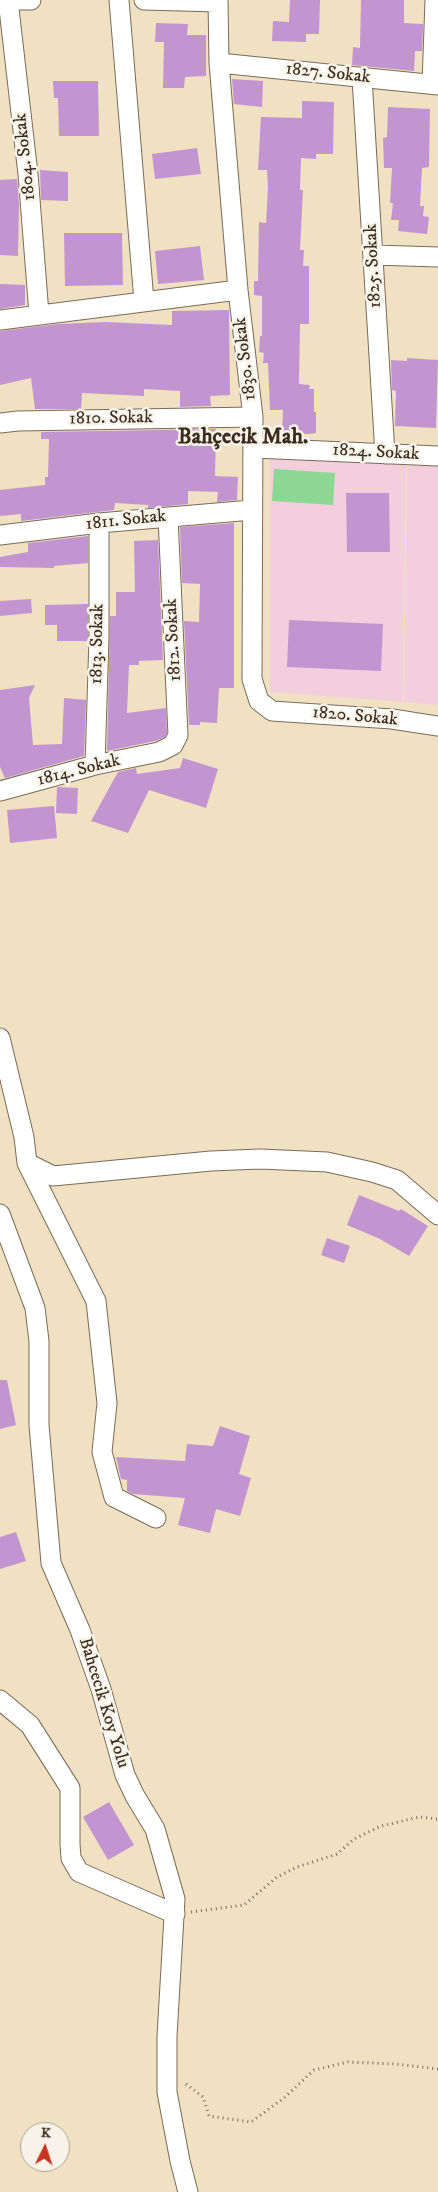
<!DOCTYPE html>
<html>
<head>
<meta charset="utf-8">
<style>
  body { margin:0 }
  #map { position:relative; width:438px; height:2192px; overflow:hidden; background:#f0e1c3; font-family:"IM FELL DW Pica",serif }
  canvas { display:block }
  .north { position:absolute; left:20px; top:2122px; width:50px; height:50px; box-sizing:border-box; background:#f7f3e8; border:1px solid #aca397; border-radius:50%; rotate:4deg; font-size:14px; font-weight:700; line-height:20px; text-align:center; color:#3b2a1e }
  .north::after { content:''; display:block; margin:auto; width:18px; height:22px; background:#c8321e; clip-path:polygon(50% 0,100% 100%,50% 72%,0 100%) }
</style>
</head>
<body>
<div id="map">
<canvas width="438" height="2192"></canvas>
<div class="north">K</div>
</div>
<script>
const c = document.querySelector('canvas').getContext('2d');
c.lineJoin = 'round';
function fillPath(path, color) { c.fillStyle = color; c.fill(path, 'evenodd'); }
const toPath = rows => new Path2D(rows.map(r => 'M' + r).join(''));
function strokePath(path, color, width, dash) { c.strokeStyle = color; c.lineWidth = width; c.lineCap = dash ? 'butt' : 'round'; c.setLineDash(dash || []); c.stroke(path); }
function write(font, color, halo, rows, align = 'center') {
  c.font = font + ' "IM FELL DW Pica",serif'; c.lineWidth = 5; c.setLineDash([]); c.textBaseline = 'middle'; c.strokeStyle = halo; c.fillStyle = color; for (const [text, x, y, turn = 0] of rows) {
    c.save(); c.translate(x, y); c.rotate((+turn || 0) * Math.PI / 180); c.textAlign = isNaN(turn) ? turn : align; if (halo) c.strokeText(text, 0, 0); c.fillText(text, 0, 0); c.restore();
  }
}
fillPath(toPath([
  [270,457,406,464,403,702,270,692],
  [407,464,438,466,438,705,404,702]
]), '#f3cfde');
fillPath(toPath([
  [274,469,335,473,333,505,272,501]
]), '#8cd793');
fillPath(toPath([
  [290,0,320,0,319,34,306,34,306,42,272,41,273,21,289,22],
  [361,0,404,0,404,23,423,24,422,51,415,51,414,71,352,65,353,47,360,48],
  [156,23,188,24,187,35,206,35,206,76,185,77,184,88,163,88,164,42,155,42],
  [232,79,263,81,262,107,234,104],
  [53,81,98,81,99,136,59,136,58,98,54,98],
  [302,101,334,102,333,154,316,154,316,159,301,158,300,190,303,190,300,250,304,250,303,266,309,266,309,324,300,324,299,384,310,385,309,389,314,389,314,412,316,412,316,433,308,434,282,433,283,410,270,410,268,363,263,363,264,353,259,352,260,336,262,336,262,296,254,295,254,281,258,281,259,222,266,223,268,188,267,170,258,170,261,117,302,118],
  [388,107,430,109,429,167,422,168,420,206,424,206,423,216,429,217,427,234,398,231,399,220,391,220,393,203,390,203,392,168,384,168,383,138,387,137],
  [197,148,201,174,155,179,152,154],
  [40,170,68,172,68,201,41,200],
  [17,179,19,205,18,256,0,255,0,180],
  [64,233,122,233,123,285,65,286],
  [200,246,204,280,158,284,155,251],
  [0,284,25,285,25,305,0,309],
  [229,310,230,395,210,396,211,406,180,407,180,391,144,389,144,396,82,393,81,409,35,409,31,378,0,385,0,331,58,324,106,322,172,325,172,311],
  [407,358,438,360,436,428,395,426,396,391,392,390,391,360,407,361],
  [216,429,215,476,238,477,237,500,217,502,218,492,188,491,188,504,148,508,148,505,115,503,114,510,21,521,21,514,0,516,0,490,45,485,45,477,48,477,49,439,41,439,41,432],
  [346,493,389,493,390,552,347,552],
  [234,523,234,688,219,688,217,723,200,722,200,725,189,725,184,621,199,622,200,584,182,583,180,527],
  [88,536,88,563,54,566,54,568,0,567,0,557,28,552,28,543],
  [158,540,163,660,139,661,139,665,129,665,127,713,166,708,167,733,165,737,155,741,107,751,110,616,116,616,116,592,135,592,134,541],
  [31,599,32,613,0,616,0,601],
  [88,604,88,641,57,641,57,625,45,625,45,605],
  [289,620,383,624,381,671,287,667],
  [35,685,29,698,33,745,62,744,64,698,86,700,84,756,5,778,0,767,0,690],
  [183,758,218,769,206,808,149,790,128,833,91,821,118,772,136,768,137,774,180,768],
  [57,787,78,788,77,814,56,813],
  [54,806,57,838,10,843,7,810],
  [359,1195,399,1211,401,1209,428,1226,409,1256,380,1239,347,1225],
  [327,1238,350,1246,344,1263,321,1255],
  [0,1380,7,1380,16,1425,0,1429],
  [220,1426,250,1436,239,1474,251,1478,240,1516,216,1509,210,1533,178,1525,185,1498,133,1494,127,1491,127,1480,121,1479,116,1457,185,1461,187,1444,213,1446],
  [16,1532,26,1561,0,1569,0,1537],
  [109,1802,134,1845,108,1860,83,1817]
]), '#c295d1');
const minor = toPath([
  [8,0,28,174,39,314],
  [8,0,31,0],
  [119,0,144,301],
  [144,0,218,2],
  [218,0,219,63,238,290,253,417,252,679,259,701,272,711,392,719,438,726],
  [219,63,438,85],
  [362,78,385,454],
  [432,84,435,0],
  [374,255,438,257],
  [0,320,238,290],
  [0,423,18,421,253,417],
  [254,448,438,456],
  [0,535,99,523,252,510],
  [95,765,99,637,99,523],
  [0,791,95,765,159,752,173,745,178,735,168,517],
  [0,1038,24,1137,27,1163,96,1301,107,1403,102,1452,114,1497,156,1518],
  [27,1163,53,1176,211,1161,260,1159,327,1162,372,1172,397,1180,438,1215],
  [0,1214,35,1308,39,1341,39,1425,51,1563,80,1630,101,1689,125,1775,135,1796,155,1829,175,1899,167,2036,167,2092,180,2161,188,2192],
  [0,1700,30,1725,70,1788,70,1844,71,1858,79,1872,175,1914]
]);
strokePath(minor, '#7a6a58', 21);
strokePath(toPath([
  [191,1912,244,1905,277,1877,297,1867,337,1854,354,1839,381,1826,419,1817,438,1819],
  [186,2084,203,2097,209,2116,251,2122,284,2098,314,2070,348,2062,396,2064,438,2069]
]), '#7a6a58', 3, [1, 4]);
strokePath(minor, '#fff', 19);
write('18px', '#3b2a1e', '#f7f3e8', [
  ["1827. Sokak",328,74,6],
  ["1804. Sokak",26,157,-96],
  ["1825. Sokak",374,266,-93],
  ["1830. Sokak",246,359,-97],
  ["1810. Sokak",111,419,-1],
  ["1824. Sokak",376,453,3],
  ["1811. Sokak",126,521,-6],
  ["1812. Sokak",174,640,-93],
  ["1813. Sokak",98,644,-89],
  ["1820. Sokak",355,717,5],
  ["1814. Sokak",79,771,-14],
  ["Bahcecik Koy Yolu",103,1703,73]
]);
write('bold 22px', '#3b2a1e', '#f7f3e8', [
  ["Bahçecik Mah.",243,438]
]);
</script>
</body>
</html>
